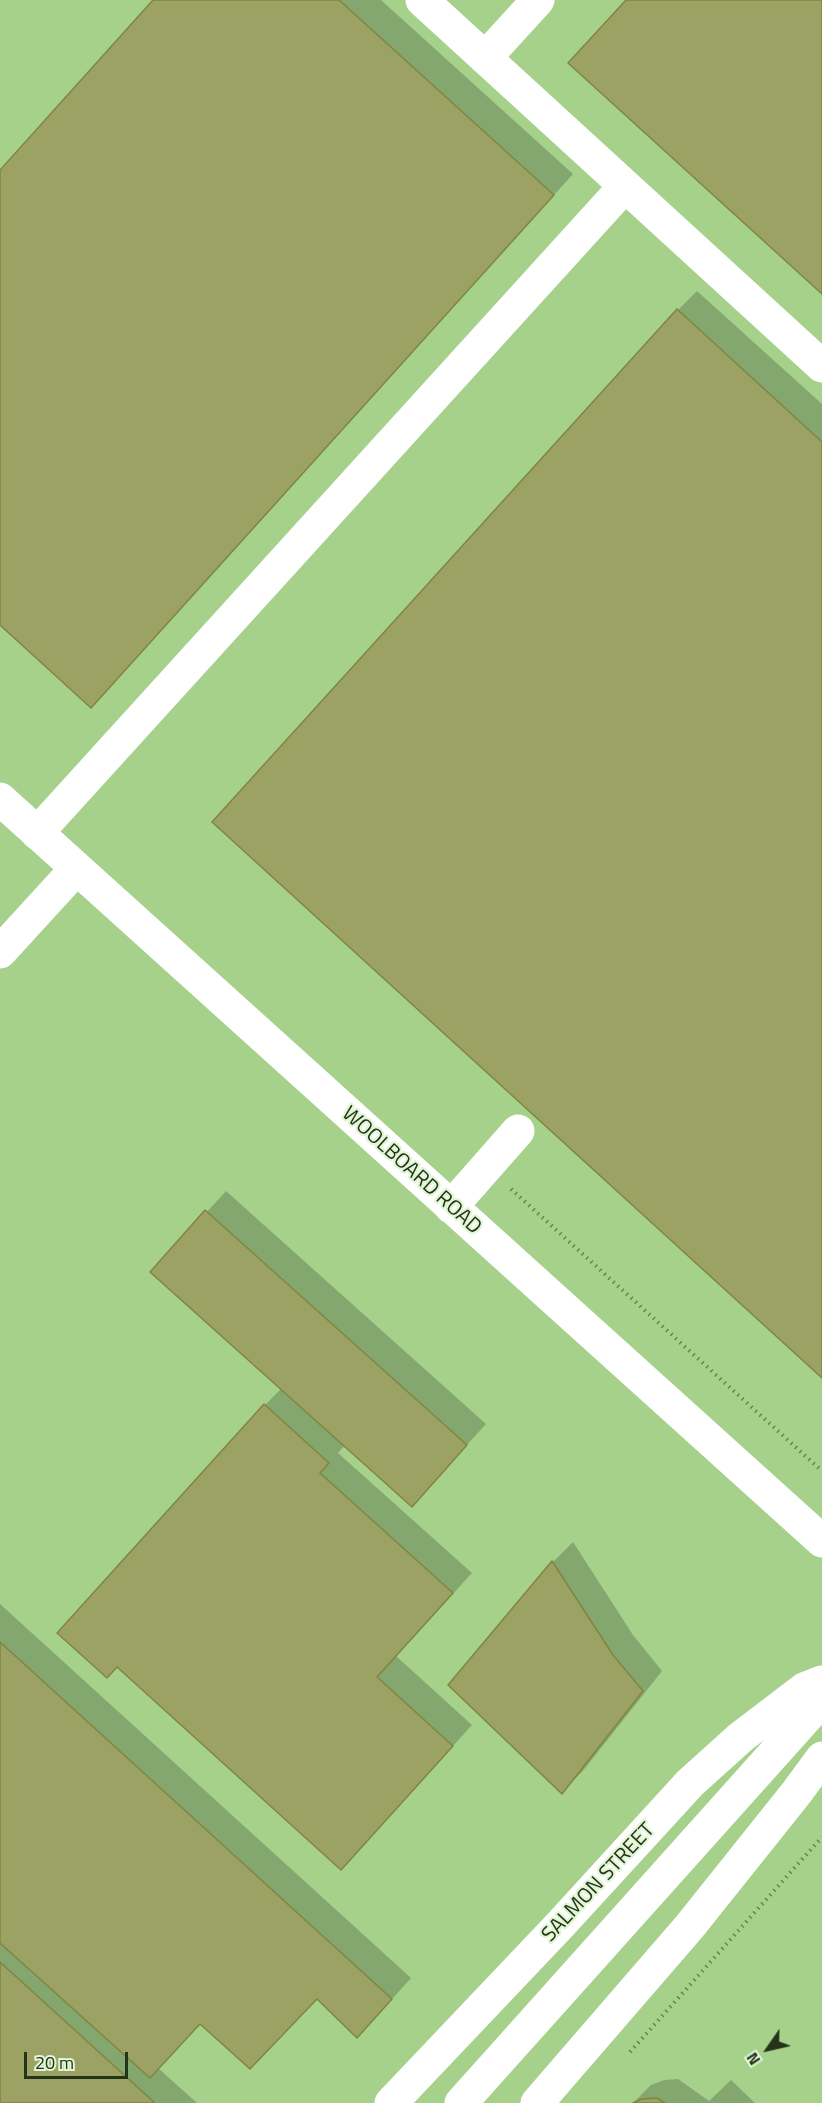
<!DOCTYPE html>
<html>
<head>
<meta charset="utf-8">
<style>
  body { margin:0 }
  #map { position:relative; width:822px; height:2103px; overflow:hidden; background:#b4dc9b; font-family:"Titillium Web",sans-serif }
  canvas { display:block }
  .north { position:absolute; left:738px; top:2019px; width:60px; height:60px; -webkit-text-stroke:4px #e1f6d5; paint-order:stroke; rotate:236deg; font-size:16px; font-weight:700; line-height:24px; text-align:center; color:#24341a }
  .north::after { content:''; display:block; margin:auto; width:21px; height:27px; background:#24341a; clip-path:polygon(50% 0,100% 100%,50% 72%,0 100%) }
  .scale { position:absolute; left:24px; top:2052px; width:104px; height:27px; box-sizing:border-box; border:3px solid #24341a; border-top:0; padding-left:8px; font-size:18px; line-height:21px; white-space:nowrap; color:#24341a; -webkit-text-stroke:4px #e1f6d5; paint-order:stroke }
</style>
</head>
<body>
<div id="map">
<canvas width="822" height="2103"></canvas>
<div class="north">N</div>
<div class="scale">20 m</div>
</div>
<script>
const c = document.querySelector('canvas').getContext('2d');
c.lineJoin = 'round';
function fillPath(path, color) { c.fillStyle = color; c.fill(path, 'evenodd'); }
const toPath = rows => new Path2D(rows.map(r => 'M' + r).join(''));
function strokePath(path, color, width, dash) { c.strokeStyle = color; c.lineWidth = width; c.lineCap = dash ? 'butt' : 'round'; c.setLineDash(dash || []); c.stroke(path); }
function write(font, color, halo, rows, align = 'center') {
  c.font = font + ' "Titillium Web",sans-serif'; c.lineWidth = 4.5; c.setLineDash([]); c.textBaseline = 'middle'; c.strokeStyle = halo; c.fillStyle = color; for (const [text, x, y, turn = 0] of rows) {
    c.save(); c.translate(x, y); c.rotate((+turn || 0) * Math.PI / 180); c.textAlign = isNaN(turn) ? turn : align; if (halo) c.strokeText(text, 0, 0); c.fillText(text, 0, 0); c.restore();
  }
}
fillPath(toPath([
  [0,0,822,0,822,2103,0,2103]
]), '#a6d18b');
fillPath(toPath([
  [155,0,381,0,573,174,111,686,0,623,0,172],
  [697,291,822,404,822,1376,678,310],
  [226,1191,486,1424,412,1505,345,1445,338,1453,472,1573,396,1656,472,1725,361,1848,265,1405,282,1388,152,1272],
  [573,1542,633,1635,662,1671,582,1772,562,1791,450,1684,553,1562],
  [0,1604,411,1978,377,2016,318,1997,201,2022,158,2068,197,2103,0,2103],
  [678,2079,709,2101,731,2080,755,2103,633,2103,651,2085,664,2080]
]), '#0003');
const building = toPath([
  [153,0,339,0,554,195,91,708,0,625,0,170,153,0],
  [626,0,822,0,822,294,568,63,626,0],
  [677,309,822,442,822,1378,212,822,677,309],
  [205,1210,467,1445,412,1507,150,1272,205,1210],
  [264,1404,329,1463,320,1473,453,1593,377,1677,453,1746,341,1870,117,1667,107,1678,57,1633,264,1404],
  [552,1561,613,1655,643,1691,562,1794,448,1685,552,1561],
  [0,1642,392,1999,357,2038,317,1999,250,2069,200,2024,150,2078,0,1943,0,1642],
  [0,1962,155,2103,0,2103,0,1962],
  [657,2098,665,2103,633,2103,642,2099,657,2098]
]);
fillPath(building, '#9ba264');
strokePath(building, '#80863e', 1.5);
strokePath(toPath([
  [511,1189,822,1471],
  [630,2052,822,1837]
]), '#688356', 4, [1.5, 4.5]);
strokePath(toPath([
  [422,0,822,366],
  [485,58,538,0],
  [0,799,822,1541],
  [37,833,625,186],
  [0,952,76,869],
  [451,1207,518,1131],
  [391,2103,560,1925,690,1783,741,1737,804,1689,822,1682],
  [461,2103,822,1700],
  [537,2103,690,1926,797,1792,822,1758]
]), '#fff', 33);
write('21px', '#24341a', '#e1f6d5', [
  ["WOOLBOARD ROAD",411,1171,42],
  ["SALMON STREET",599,1883,-47]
]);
</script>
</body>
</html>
